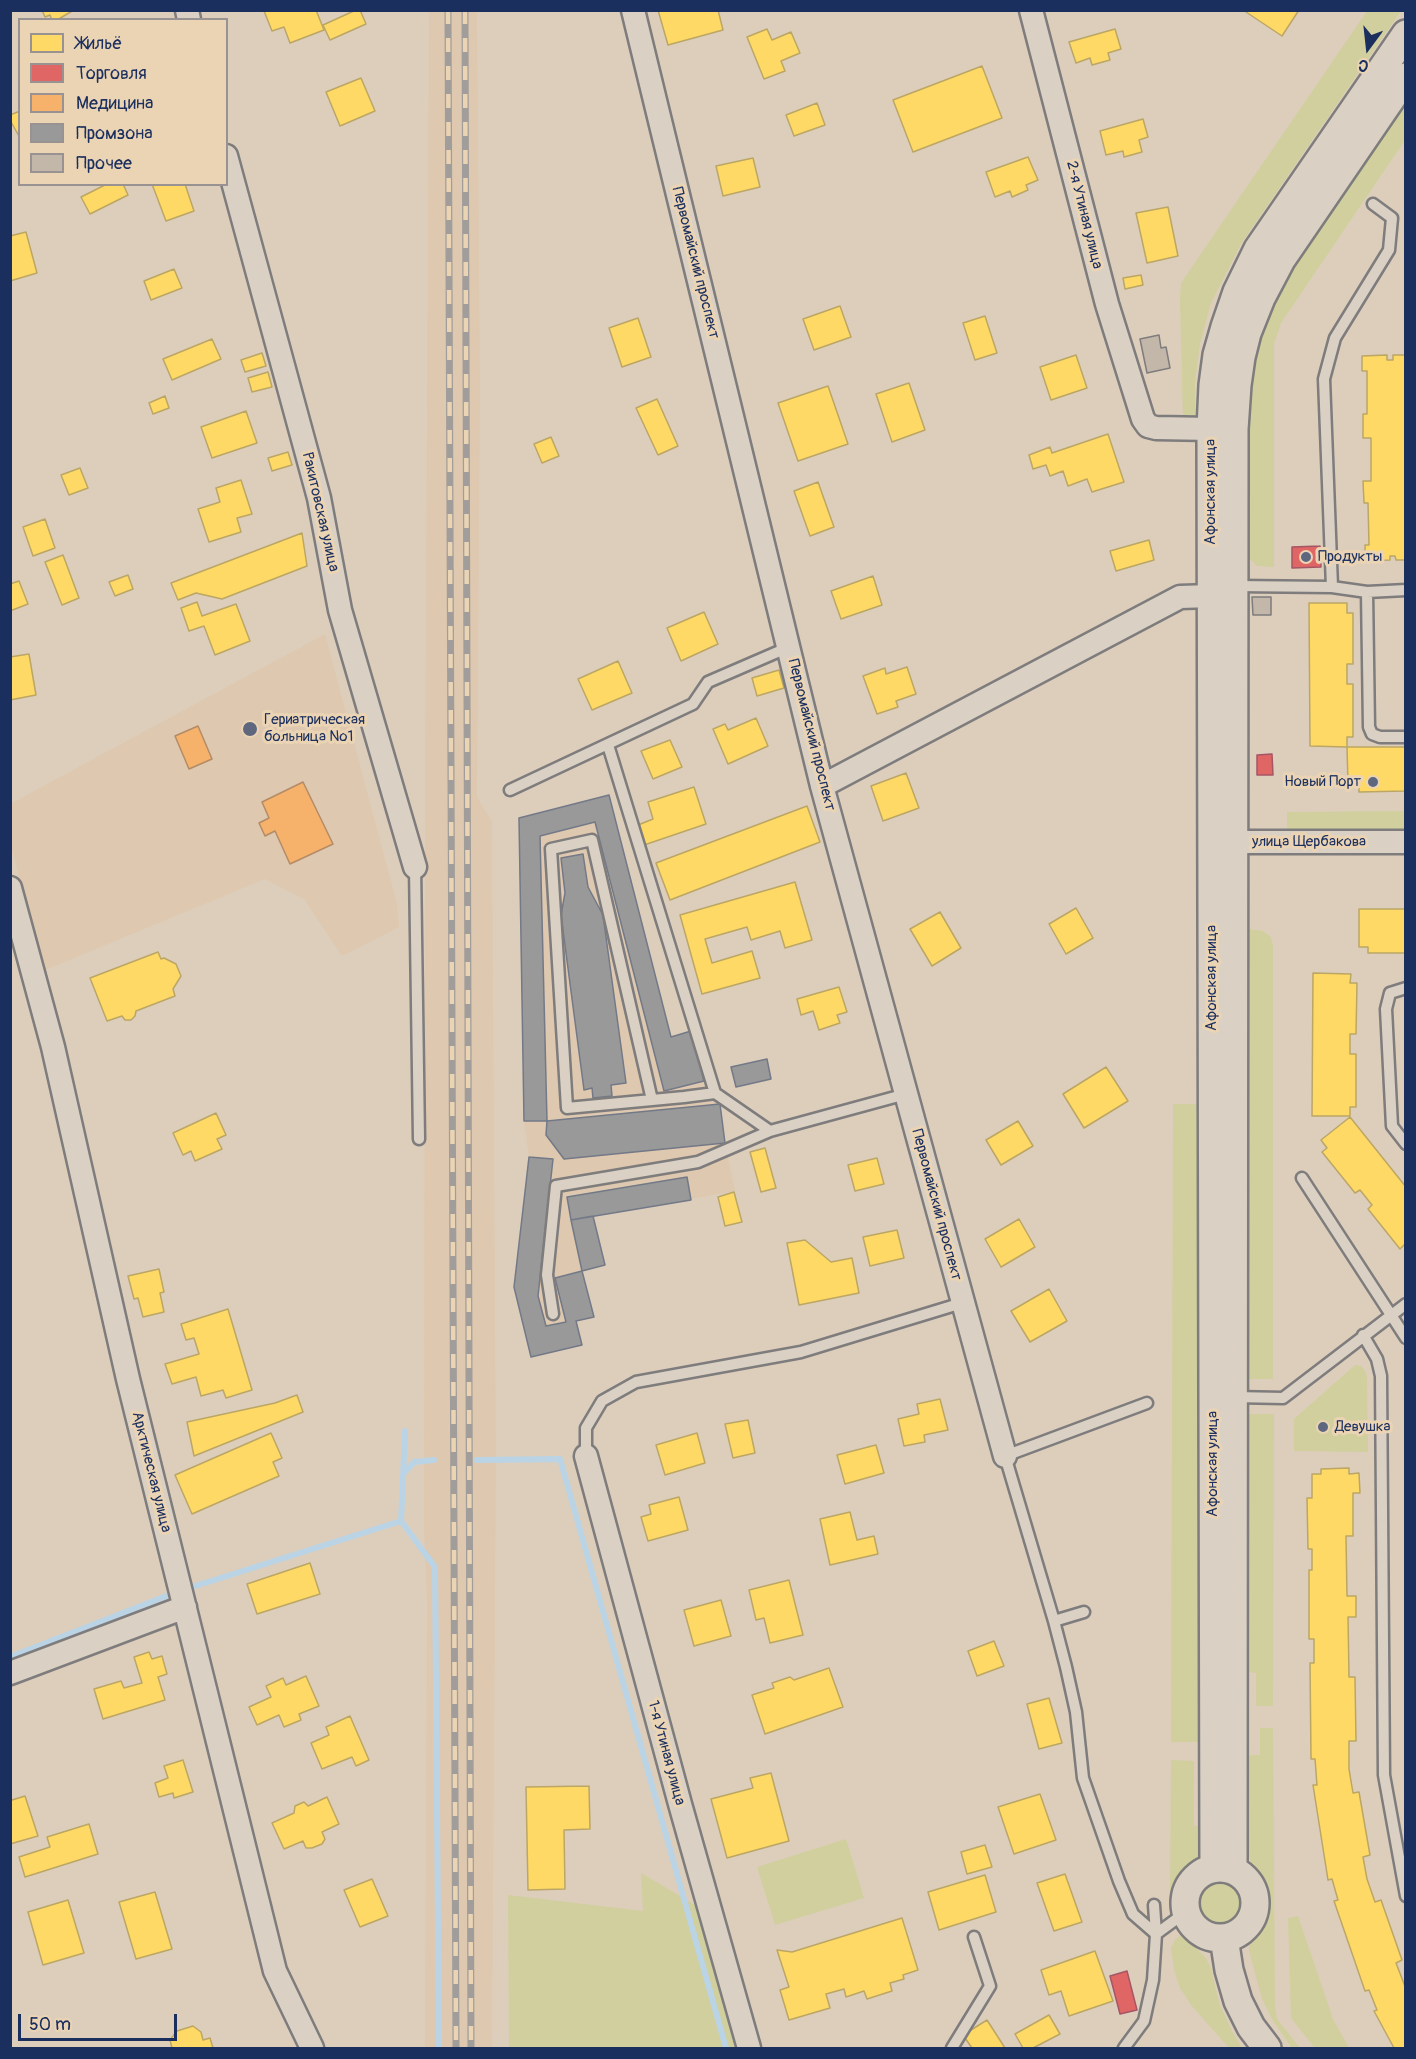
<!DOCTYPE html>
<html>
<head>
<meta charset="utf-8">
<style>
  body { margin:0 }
  #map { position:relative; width:1416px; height:2059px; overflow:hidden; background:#ddcebc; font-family:Pangolin,sans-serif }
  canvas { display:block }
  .frame { position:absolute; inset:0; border:12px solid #1b2f5e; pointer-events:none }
  .legend { position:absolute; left:18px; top:18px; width:210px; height:168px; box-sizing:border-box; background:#ebd4b4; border:2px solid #989292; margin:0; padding:8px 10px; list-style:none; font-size:18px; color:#1b2f5e }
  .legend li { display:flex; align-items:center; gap:12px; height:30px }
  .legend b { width:30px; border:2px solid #989292 }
  .north { position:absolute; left:1338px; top:18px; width:60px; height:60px; -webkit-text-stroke:4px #ebd4b4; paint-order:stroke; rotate:195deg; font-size:16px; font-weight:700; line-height:24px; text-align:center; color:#1b2f5e }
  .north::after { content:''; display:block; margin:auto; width:21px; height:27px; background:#1b2f5e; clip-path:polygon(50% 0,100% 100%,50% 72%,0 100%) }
  .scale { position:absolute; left:18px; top:2014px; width:159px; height:27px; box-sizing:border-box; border:3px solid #1b2f5e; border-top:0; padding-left:8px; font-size:18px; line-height:21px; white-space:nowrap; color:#1b2f5e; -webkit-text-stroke:4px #ebd4b4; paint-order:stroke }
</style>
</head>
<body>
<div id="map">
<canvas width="1416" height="2059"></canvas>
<div class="frame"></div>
<ul class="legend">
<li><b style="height:16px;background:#ffd966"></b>Жильё</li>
<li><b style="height:16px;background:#e06666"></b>Торговля</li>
<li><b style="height:16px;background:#f6b26b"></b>Медицина</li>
<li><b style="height:16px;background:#999"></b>Промзона</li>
<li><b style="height:16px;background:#c3b7aa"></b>Прочее</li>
</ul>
<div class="north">С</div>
<div class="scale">50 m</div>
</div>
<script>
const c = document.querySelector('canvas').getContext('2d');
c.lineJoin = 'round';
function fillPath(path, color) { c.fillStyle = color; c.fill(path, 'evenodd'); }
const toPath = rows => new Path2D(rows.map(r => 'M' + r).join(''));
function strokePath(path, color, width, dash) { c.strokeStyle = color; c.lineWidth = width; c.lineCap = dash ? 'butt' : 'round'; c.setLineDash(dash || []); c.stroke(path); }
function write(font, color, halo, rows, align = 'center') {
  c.font = font + ' Pangolin,sans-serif'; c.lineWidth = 6; c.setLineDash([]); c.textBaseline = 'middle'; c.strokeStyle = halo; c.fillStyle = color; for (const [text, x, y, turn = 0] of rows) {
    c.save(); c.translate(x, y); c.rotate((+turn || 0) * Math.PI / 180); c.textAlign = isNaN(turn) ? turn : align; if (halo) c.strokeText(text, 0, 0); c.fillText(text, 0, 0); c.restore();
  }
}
fillPath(toPath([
  [477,10,480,391,477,797,492,822,496,1463,492,2048,425,2048,427,1599,424,1528,425,806,429,11],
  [325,634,397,904,399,927,342,956,304,899,265,879,45,970,11,846,10,804],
  [609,795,671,1036,691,1031,704,1081,720,1104,725,1143,735,1191,593,1217,605,1265,582,1271,594,1317,577,1321,582,1345,531,1357,514,1287,529,1157,524,1121,519,818]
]), '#dec8af');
fillPath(toPath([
  [1367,11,1401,11,1241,244,1211,303,1200,344,1195,382,1195,414,1189,421,1183,421,1180,299,1181,283],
  [1405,96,1405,140,1281,323,1274,344,1274,567,1257,566,1249,558,1249,405,1259,340,1268,314,1308,239],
  [1405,811,1405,830,1287,831,1287,812],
  [1248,929,1263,931,1271,937,1273,946,1273,1379,1249,1379],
  [1173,1104,1199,1104,1200,1742,1171,1742],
  [1355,1365,1361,1366,1365,1371,1367,1377,1368,1452,1294,1451,1294,1419],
  [1249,1414,1274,1414,1273,1706,1256,1706,1256,1673,1248,1672],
  [1260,1728,1273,1728,1275,2006,1277,2019,1300,2048,1292,2048,1273,2021,1262,1999,1249,1951,1249,1945,1261,1928,1266,1916,1267,1904,1266,1889,1253,1868,1249,1856,1249,1755,1260,1755],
  [1171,1760,1194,1761,1194,1826,1200,1826,1201,1848,1199,1857,1177,1878,1170,1898],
  [846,1839,864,1898,775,1925,757,1867],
  [641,1873,702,1909,741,2048,509,2048,508,1895,643,1911],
  '1197 1903a22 22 0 1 1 44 0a22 22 0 1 1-44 0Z',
  [1298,1916,1333,2019,1349,2048,1315,2048,1291,2018,1288,1918],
  [1182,1934,1206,1958,1211,1968,1219,2003,1233,2033,1242,2048,1229,2048,1191,2005,1180,1988,1174,1970,1171,1948,1175,1940]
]), '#d0cf9d');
const homes = toPath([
  [42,10,74,10,57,20,52,20,50,15,45,17,42,10],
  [316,10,324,30,290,43,284,27,272,31,264,11,316,10],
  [356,10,360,10,366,24,330,40,323,25,356,10],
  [658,10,718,10,723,30,668,45,658,10],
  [1243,10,1299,10,1282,36,1243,10],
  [767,29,772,40,791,32,800,53,781,61,785,71,764,79,747,37,767,29],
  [1115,29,1121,49,1108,53,1110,60,1092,65,1090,58,1076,63,1069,42,1115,29],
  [982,66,1002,118,913,152,893,100,982,66],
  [361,78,375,111,340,126,326,92,361,78],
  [817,103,825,125,794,136,786,115,817,103],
  [20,111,20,138,10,120,10,115,20,111],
  [1143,119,1148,137,1139,140,1142,152,1124,157,1123,151,1106,155,1100,131,1143,119],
  [1028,157,1038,180,1026,185,1028,190,1012,197,1010,191,995,197,986,172,1028,157],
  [753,158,760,187,723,196,716,166,753,158],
  [107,184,123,184,128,195,90,214,81,197,107,184],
  [152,184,185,184,194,211,166,221,152,184],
  [1168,207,1178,256,1147,263,1136,213,1168,207],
  [26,232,37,273,10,281,10,236,26,232],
  [174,269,182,288,151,300,144,281,174,269],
  [1141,275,1143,285,1125,289,1123,278,1141,275],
  [840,306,851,337,814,350,803,319,840,306],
  [985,316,997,353,975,360,963,323,985,316],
  [638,318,651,357,622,367,609,328,638,318],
  [212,339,221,359,172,380,163,359,212,339],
  [262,353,266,366,245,372,241,360,262,353],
  [1076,355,1087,388,1051,400,1040,367,1076,355],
  [1387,355,1387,360,1393,360,1393,355,1406,355,1406,560,1396,560,1395,556,1390,556,1390,560,1365,561,1365,545,1369,545,1368,503,1364,503,1363,481,1371,481,1371,438,1363,438,1363,414,1367,414,1367,371,1362,371,1362,356,1387,355],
  [268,372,272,387,252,392,248,378,268,372],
  [909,383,925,430,892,442,876,394,909,383],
  [828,386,848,444,798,461,778,403,828,386],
  [165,396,169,408,153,414,149,403,165,396],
  [657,399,678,446,658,455,636,408,657,399],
  [246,411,257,443,212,458,201,427,246,411],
  [1108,434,1124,482,1092,492,1087,479,1068,486,1063,471,1050,476,1046,465,1033,469,1029,455,1050,447,1052,453,1108,434],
  [551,437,559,456,542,463,534,444,551,437],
  [288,452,292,465,272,471,268,458,288,452],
  [80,468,88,488,69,495,61,475,80,468],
  [241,480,252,514,237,518,241,532,209,542,198,509,220,502,216,488,241,480],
  [818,482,834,527,810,536,794,491,818,482],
  [45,519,55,548,33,556,23,527,45,519],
  [302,533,307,566,222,599,196,593,178,600,171,583,302,533],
  [1149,540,1154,560,1116,571,1110,551,1149,540],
  [63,555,79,598,62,605,45,562,63,555],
  [128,575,133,589,115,596,109,582,128,575],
  [873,576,882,605,841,619,831,591,873,576],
  [19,581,28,604,10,611,10,584,19,581],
  [197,602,202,616,236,604,250,641,215,655,204,626,189,631,181,608,197,602],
  [1309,603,1347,603,1347,613,1353,613,1353,664,1347,664,1347,684,1353,684,1353,737,1347,737,1347,747,1310,746,1309,603],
  [704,612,718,644,681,661,667,628,704,612],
  [29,654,36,695,10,700,10,657,29,654],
  [618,661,632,693,592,710,578,679,618,661],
  [907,667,916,694,896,701,898,707,877,714,863,676,885,668,886,674,907,667],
  [779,670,784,688,757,696,752,678,779,670],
  [756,718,768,746,728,764,713,729,725,724,728,730,756,718],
  [670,740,682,767,653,779,641,751,670,740],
  [1347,747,1406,747,1406,791,1359,792,1359,784,1348,784,1347,747],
  [906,773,919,808,883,821,871,786,906,773],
  [694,787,706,824,644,845,638,825,653,819,648,802,694,787],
  [807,806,820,842,670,900,656,863,807,806],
  [795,882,812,940,785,948,780,931,751,940,747,927,705,939,712,963,752,951,760,978,702,994,680,915,795,882],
  [1076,908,1093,938,1066,954,1049,924,1076,908],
  [1359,909,1406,909,1406,953,1368,953,1368,947,1359,947,1359,909],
  [940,912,961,948,932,966,910,929,940,912],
  [158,952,161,959,164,958,176,964,181,976,173,989,175,996,136,1011,135,1016,131,1020,125,1020,122,1016,107,1021,90,978,158,952],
  [1313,973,1351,974,1350,983,1357,983,1356,1034,1350,1034,1350,1054,1356,1054,1356,1107,1350,1107,1350,1116,1312,1116,1313,973],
  [839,987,847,1012,837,1015,840,1023,819,1030,813,1011,801,1015,797,999,839,987],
  [1106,1067,1128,1101,1084,1128,1063,1094,1106,1067],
  [216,1113,226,1135,217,1139,222,1149,195,1161,191,1151,183,1155,173,1133,216,1113],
  [1350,1117,1406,1187,1406,1246,1404,1245,1400,1249,1368,1209,1372,1205,1360,1190,1355,1193,1322,1152,1327,1148,1321,1140,1350,1117],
  [1018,1121,1033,1146,1001,1165,986,1140,1018,1121],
  [765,1148,776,1188,761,1192,750,1152,765,1148],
  [877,1158,884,1184,855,1191,848,1165,877,1158],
  [734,1192,742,1222,725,1226,718,1197,734,1192],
  [1019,1219,1035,1247,1001,1267,985,1239,1019,1219],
  [897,1230,904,1258,870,1266,863,1237,897,1230],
  [805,1240,831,1262,852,1258,859,1293,799,1305,787,1243,805,1240],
  [159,1269,164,1292,160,1293,164,1312,143,1317,138,1298,134,1299,128,1276,159,1269],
  [1049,1289,1067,1321,1030,1342,1011,1311,1049,1289],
  [228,1309,252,1390,226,1398,223,1390,201,1396,196,1377,172,1384,165,1364,199,1354,194,1338,186,1340,181,1324,228,1309],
  [297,1395,303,1412,194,1456,187,1422,275,1403,297,1395],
  [940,1399,948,1430,924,1435,925,1442,904,1446,898,1419,919,1414,917,1404,940,1399],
  [748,1420,755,1453,733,1458,725,1424,748,1420],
  [271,1433,282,1458,273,1462,279,1476,192,1514,175,1475,271,1433],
  [697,1433,705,1463,665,1475,656,1445,697,1433],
  [876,1445,884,1473,845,1484,837,1455,876,1445],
  [1349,1468,1349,1474,1359,1473,1360,1493,1353,1493,1353,1536,1346,1536,1347,1596,1356,1596,1356,1617,1348,1617,1349,1677,1355,1677,1356,1741,1349,1741,1349,1769,1353,1793,1359,1792,1370,1855,1363,1857,1367,1879,1375,1902,1381,1900,1402,1960,1396,1963,1406,1989,1406,2048,1394,2048,1374,2011,1377,2010,1369,1990,1365,1991,1334,1901,1338,1900,1332,1879,1328,1880,1313,1785,1317,1785,1315,1759,1311,1759,1310,1663,1314,1663,1314,1639,1309,1639,1309,1570,1312,1570,1312,1549,1308,1549,1307,1498,1312,1498,1312,1474,1321,1474,1321,1469,1349,1468],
  [679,1497,688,1530,648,1541,641,1517,651,1514,649,1505,679,1497],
  [850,1512,857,1540,874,1536,878,1554,830,1565,820,1519,850,1512],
  [310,1563,320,1594,257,1614,247,1584,310,1563],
  [789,1580,803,1635,770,1643,764,1618,756,1620,749,1590,789,1580],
  [721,1600,731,1636,694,1646,684,1610,721,1600],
  [994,1641,1004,1666,977,1676,968,1651,994,1641],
  [149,1652,152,1659,162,1656,167,1674,158,1677,165,1700,103,1719,94,1689,121,1681,124,1688,142,1683,134,1657,149,1652],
  [829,1668,843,1707,765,1734,752,1695,774,1688,772,1683,790,1677,794,1680,829,1668],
  [306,1676,319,1706,299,1714,301,1720,284,1727,279,1715,257,1725,249,1707,271,1697,266,1686,283,1678,286,1685,306,1676],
  [1049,1698,1062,1743,1039,1749,1027,1704,1049,1698],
  [350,1716,369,1760,356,1766,352,1757,322,1769,311,1743,329,1735,326,1727,350,1716],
  [183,1760,193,1792,174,1798,173,1793,159,1797,155,1783,168,1778,164,1766,183,1760],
  [771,1773,789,1841,727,1858,711,1799,753,1788,750,1778,771,1773],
  [589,1786,590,1829,564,1830,565,1889,528,1890,526,1787,589,1786],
  [1040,1794,1056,1840,1014,1854,998,1807,1040,1794],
  [25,1796,38,1836,10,1844,10,1797,12,1800,25,1796],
  [327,1797,339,1824,322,1832,325,1839,322,1844,312,1848,306,1848,303,1841,284,1849,272,1823,294,1813,295,1806,304,1802,308,1806,327,1797],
  [89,1824,98,1854,25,1877,19,1857,50,1847,47,1837,89,1824],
  [985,1845,992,1867,967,1874,961,1852,985,1845],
  [1065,1874,1082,1922,1054,1931,1037,1883,1065,1874],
  [985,1875,996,1912,939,1930,928,1892,985,1875],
  [372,1879,388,1916,360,1927,344,1890,372,1879],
  [155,1892,172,1949,136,1959,119,1902,155,1892],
  [68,1900,84,1953,43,1965,28,1912,68,1900],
  [902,1918,918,1970,903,1975,904,1979,890,1983,892,1991,867,1999,864,1991,846,1997,844,1989,826,1994,830,2008,789,2020,780,1990,789,1987,777,1950,792,1952,902,1918],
  [1095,1951,1113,2001,1069,2016,1061,1991,1049,1995,1041,1970,1095,1951],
  [1049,2015,1060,2034,1033,2048,1023,2048,1015,2034,1049,2015],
  [987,2020,1005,2048,972,2048,963,2035,987,2020],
  [193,2026,201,2032,203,2040,210,2038,213,2048,172,2048,170,2040,177,2031,193,2026]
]);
fillPath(homes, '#ffd966');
strokePath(homes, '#bba664', 1.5);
const shops = toPath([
  [1320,546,1321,567,1292,568,1292,547,1320,546],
  [1272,754,1273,775,1257,775,1257,755,1272,754],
  [1127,1971,1137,2010,1120,2014,1110,1976,1127,1971]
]);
fillPath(shops, '#e06666');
strokePath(shops, '#a55664', 1.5);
const health = toPath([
  [198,726,212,759,189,769,175,736,198,726],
  [303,782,333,844,290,864,275,831,265,836,259,823,269,818,262,802,303,782]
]);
fillPath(health, '#f6b26b');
strokePath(health, '#b48b67', 1.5);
const industry = toPath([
  [609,795,671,1037,691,1031,704,1081,664,1091,595,822,540,836,547,1121,524,1121,519,818,609,795],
  [583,854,588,887,603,915,626,1083,611,1085,612,1096,593,1098,592,1088,584,1090,561,915,565,893,561,858,583,854],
  [767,1059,771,1079,736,1087,731,1067,767,1059],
  [720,1104,725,1143,564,1159,546,1135,547,1121,720,1104],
  [529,1157,553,1159,538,1296,546,1326,566,1322,555,1278,582,1271,594,1317,576,1321,582,1345,531,1357,514,1287,529,1157],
  [687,1177,691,1200,571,1220,567,1197,687,1177],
  [593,1216,605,1265,582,1271,571,1220,593,1216]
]);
fillPath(industry, '#999');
strokePath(industry, '#737987', 1.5);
strokePath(toPath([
  [405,1431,401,1521,435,1567,439,2048],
  [477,1460,560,1459,726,2048],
  [404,1473,414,1462,434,1460],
  [189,1588,401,1521],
  [10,1657,169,1595]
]), '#bad4e5', 6);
const building = toPath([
  [1159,335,1161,348,1166,347,1170,368,1147,373,1140,339,1159,335],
  [1252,597,1271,597,1271,615,1253,615,1252,597]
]);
fillPath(building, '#c3b7aa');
strokePath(building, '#7e7c7c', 1.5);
const service = toPath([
  [1235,586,1332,587,1367,592,1369,727,1372,734,1380,737,1406,737],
  [1332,587,1324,379,1335,338,1389,250,1392,218,1373,204],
  [1367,592,1406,590],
  [608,745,715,1093],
  [510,790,693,704,708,682,789,647],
  [415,867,419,1139],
  [1406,988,1390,993,1386,1009,1392,1126,1406,1144],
  [652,1100,592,840,551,849,567,1108,684,1097,715,1093,770,1131],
  [1302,1178,1406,1338],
  [553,1314,547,1275,556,1186,698,1162,770,1131,906,1094],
  [1363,1335,1377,1359,1381,1376,1384,1775,1406,1896],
  [1234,1397,1283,1398,1406,1304],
  [1147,1403,1005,1456,1054,1621,1066,1667,1076,1712,1083,1778,1119,1881,1133,1914,1156,1934],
  [586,1456,586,1428,602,1401,636,1382,801,1352,962,1303],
  [1054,1621,1084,1612],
  [1154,1905,1156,1934],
  [952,2048,990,1986,974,1937],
  [1124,2048,1144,2021,1153,1980,1156,1934,1186,1912]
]);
const minor = toPath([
  [187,10,189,20],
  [633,10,822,786,1005,1456],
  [1031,10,1107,304,1143,419,1148,426,1156,428,1211,429],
  [226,156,319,498,340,610,415,867],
  [822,786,1180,597,1211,596],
  [1218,842,1406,842],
  [10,888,53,1047,128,1379,275,1971,312,2048],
  [586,1456,680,1804,749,2048],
  [10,1673,185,1607]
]);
const tertiary = toPath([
  [1214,1868,1211,429,1213,385,1217,355,1225,327,1237,292,1258,249,1406,34],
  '1185 1903a35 35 0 1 1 70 0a35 35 0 1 1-70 0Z',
  [1233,1870,1234,429,1237,385,1241,357,1247,333,1261,298,1281,260,1406,77],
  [1224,1938,1229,1970,1238,2001,1251,2027,1267,2048]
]);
strokePath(service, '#7e7c7c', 15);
strokePath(minor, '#7e7c7c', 27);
strokePath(tertiary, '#7e7c7c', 32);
strokePath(service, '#dad1c4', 10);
strokePath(minor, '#dad1c4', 22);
strokePath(tertiary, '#dad1c4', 27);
const rail = toPath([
  [448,10,456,2048],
  [465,10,471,2048]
]);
strokePath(rail, '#a19d9a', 7);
strokePath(rail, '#ebd4b4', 4.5, [14]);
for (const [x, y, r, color] of [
  [1306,557,6,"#5f677f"],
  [250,729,8,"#5f677f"],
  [1373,782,6,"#5f677f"],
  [1323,1427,6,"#5f677f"]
]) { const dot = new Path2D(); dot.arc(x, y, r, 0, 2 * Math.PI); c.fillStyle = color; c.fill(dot); strokePath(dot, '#ebd4b4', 2); }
write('15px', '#1b2f5e', '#ebd4b4', [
  ["2-я Утиная улица",1084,215,76],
  ["Первомайский проспект",695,263,76],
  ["Афонская улица",1211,492,-90],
  ["Ракитовская улица",320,512,77],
  ["Первомайский проспект",811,735,76],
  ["улица Щербакова",1309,842],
  ["Афонская улица",1212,978,-90],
  ["Первомайский проспект",936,1205,75],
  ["Афонская улица",1213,1464,-90],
  ["Арктическая улица",151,1472,76],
  ["1-я Утиная улица",666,1753,75]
]);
write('15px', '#1b2f5e', '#ebd4b4', [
  ["Продукты",1318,557],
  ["Гериатрическая",264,720],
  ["больница №1",264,737],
  ["Новый Порт",1361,782,"right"],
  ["Девушка",1335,1427]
], 'left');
</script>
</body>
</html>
